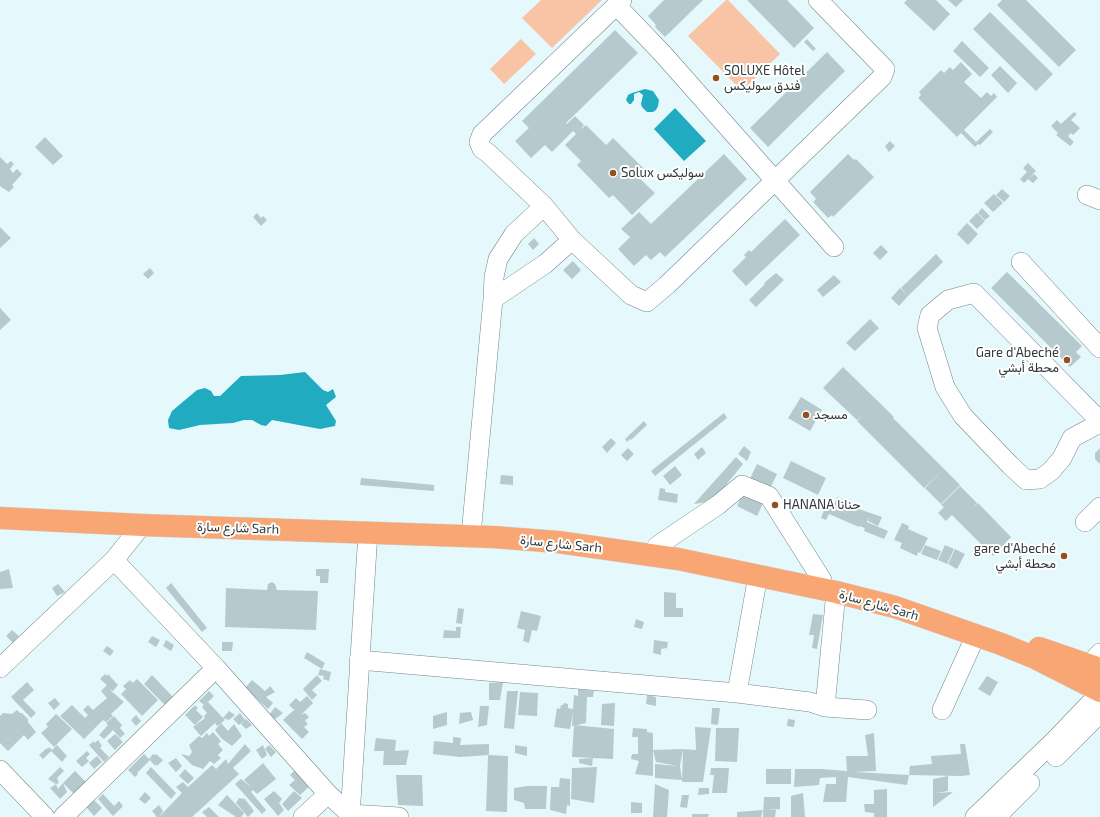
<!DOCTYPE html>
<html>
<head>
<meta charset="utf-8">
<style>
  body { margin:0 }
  canvas { display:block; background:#e5f9fd }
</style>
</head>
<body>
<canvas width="1100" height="817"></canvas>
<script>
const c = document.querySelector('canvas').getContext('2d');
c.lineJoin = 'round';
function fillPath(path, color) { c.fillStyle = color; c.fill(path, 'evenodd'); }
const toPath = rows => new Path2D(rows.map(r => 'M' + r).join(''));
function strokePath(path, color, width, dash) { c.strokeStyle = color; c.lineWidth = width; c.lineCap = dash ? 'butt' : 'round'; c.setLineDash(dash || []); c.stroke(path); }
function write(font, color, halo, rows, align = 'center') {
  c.font = font + ' "Exo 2",Vazirmatn,sans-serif'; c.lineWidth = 4; c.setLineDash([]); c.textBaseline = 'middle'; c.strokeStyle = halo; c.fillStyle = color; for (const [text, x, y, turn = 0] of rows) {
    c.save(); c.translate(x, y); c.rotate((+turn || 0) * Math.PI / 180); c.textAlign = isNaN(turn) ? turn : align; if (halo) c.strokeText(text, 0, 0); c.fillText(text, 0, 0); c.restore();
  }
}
fillPath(toPath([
  [541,0,602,0,552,48,522,18],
  [726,0,728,0,780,54,742,91,688,36],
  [521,39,536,54,504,84,490,69]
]), '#f8c4a5');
fillPath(toPath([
  [645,89,653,91,659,100,658,106,656,110,653,112,647,112,642,107,641,104,643,95,639,92,634,94,634,100,631,104,629,104,626,100,628,95,632,93],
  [675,108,706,141,684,161,654,129],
  [305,372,323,390,328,392,333,389,336,397,326,405,336,421,335,426,320,429,272,420,266,426,261,425,252,420,244,420,233,423,200,425,179,430,169,428,168,420,172,411,197,390,205,388,211,391,214,396,220,396,241,376,280,375]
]), '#21abc0');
fillPath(toPath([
  [664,0,703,0,665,37,655,27,656,25,648,16],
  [747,0,787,0,814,28,794,48],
  [907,0,936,0,950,14,934,31,904,3],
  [948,0,963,0,956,7],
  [1002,0,1026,0,1076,50,1059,67,997,5],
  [990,12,1053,74,1036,91,973,29],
  [615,30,638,53,566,123,567,124,575,116,584,125,580,130,586,125,606,145,613,138,644,169,637,176,655,193,632,215,613,195,609,198,577,165,581,161,565,145,576,134,573,131,552,152,545,145,531,158,515,141,529,128,522,121],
  [807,39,816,49,813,51,804,42],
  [962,41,989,68,980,77,953,51],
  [827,52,845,71,768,147,750,128],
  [961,62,972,74,964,82,981,98,987,92,991,96,994,93,997,97,964,130,976,142,990,129,993,132,980,145,978,144,975,147,961,133,957,137,918,98,921,95,919,92,941,70,944,73,950,67,953,70],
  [1000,66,1017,83,1008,93,991,75],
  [1074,112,1077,114,1071,120,1080,128,1073,135,1071,133,1068,136,1074,142,1070,146,1056,135,1058,133,1051,126,1057,120,1064,127,1061,124],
  [45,137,63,156,53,165,35,147],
  [890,141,895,146,889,152,885,146],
  [724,154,747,179,665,257,660,252,651,260,646,255,634,266,618,249,630,237,621,229,639,212,651,224],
  [848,154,854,160,856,159,874,177,833,217,832,215,828,218,813,202,816,199,810,192],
  [0,157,7,164,11,161,14,164,10,169,13,173,17,169,22,174,12,185,14,187,9,192,0,186],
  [1028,163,1036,171,1024,183,1020,179,1027,172,1023,168],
  [1034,174,1038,178,1033,183,1028,179],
  [1002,189,1010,196,1004,202,996,195],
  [994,194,1003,203,993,212,984,203],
  [982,208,990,216,985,220,978,213],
  [257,213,261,218,263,216,267,220,261,226,253,217],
  [977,213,985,221,977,229,969,221],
  [785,219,800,235,746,286,732,271,746,257,744,255,749,250,751,252],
  [967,223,978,234,968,245,957,234],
  [0,227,11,238,0,248],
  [534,238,539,244,533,250,528,244],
  [881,245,888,252,880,260,873,253],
  [936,254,943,262,908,296,901,288],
  [573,261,581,270,572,279,563,270],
  [150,268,154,273,148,279,143,274],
  [1007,272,1082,346,1076,352,1081,357,1070,367,991,288],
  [776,273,784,280,756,307,749,300,765,284,764,283],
  [834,275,841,282,823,297,817,290],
  [900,288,908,296,899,306,891,298],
  [0,308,11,320,0,330],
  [870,319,879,328,855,351,846,343],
  [843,367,894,417,893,418,944,469,924,488,857,421,862,416,857,420,823,388],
  [801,397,822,410,810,431,788,418],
  [724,413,727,418,655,476,651,471],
  [644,421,647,425,631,440,630,439,627,442,625,439],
  [611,438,616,443,607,453,602,447],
  [744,446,751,452,747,461,738,454],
  [702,447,706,453,698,460,694,454],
  [628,448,634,454,627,461,621,455],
  [1100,448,1100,464,1095,459,1095,453],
  [736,457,743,464,713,501,694,504],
  [791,461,826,478,818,495,783,478],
  [757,464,777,474,757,516,737,506],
  [675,466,682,475,670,485,663,476],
  [944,469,960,485,941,504,925,488],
  [501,475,513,476,513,485,500,484],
  [361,478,434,485,434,491,360,485],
  [960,486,977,503,972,508,978,503,1011,537,993,556,952,515,946,521,938,513,944,507,941,505],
  [660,488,665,489,665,492,678,494,677,503,658,500],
  [837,497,857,505,856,508,882,517,878,526,868,521,869,516,867,522,888,531,884,539,864,531,865,528,859,526,859,527,829,514,826,520,821,518,827,503,833,505,832,507,853,516,833,507],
  [902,523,909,526,908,529,928,538,920,553,918,552,917,556,900,548,902,543,894,540],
  [925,545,941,551,937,560,921,554],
  [945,545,954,549,947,564,938,560],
  [955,549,965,554,957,569,948,564],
  [9,569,13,588,0,589,0,572],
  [316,569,329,569,328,583,320,583,320,576,316,576],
  [272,582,275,584,277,590,318,591,316,630,225,627,226,588,267,590,268,584],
  [171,583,207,628,202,632,166,588],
  [58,584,65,592,57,596,52,588],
  [664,592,676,593,676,608,683,608,683,617,664,617],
  [458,608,464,609,462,624,456,623],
  [521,611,541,616,537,631,532,630,529,643,523,641,525,630,517,628],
  [813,614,823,615,817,649,812,648,814,635,809,635],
  [636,619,644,622,642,629,634,627],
  [456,627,461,627,460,638,443,638,444,630,456,631],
  [12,630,19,636,15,640,18,642,15,645,6,636],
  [152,636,160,640,156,647,148,642],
  [166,640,174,645,171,651,163,646],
  [654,640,668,642,667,648,661,649,661,655,653,653],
  [222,642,233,642,232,651,222,651],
  [107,646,114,651,110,656,103,651],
  [307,652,325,663,322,669,304,658],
  [320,669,331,672,329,681,323,679,324,676,318,675],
  [105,674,107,676,108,674,118,685,113,691,109,689,124,702,111,714,113,716,106,722,103,720,84,739,60,716,72,705,85,718,88,715,83,710,88,705,93,710,107,698,101,691,107,685,100,679],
  [152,675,173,697,165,705,144,684],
  [317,675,322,681,312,690,317,695,312,700,303,689],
  [987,676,998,682,990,696,978,689],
  [137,679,158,700,142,716,121,694,126,689,123,686,130,680,133,683],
  [252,680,265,691,270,686,275,692,266,697,273,703,268,709,245,688],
  [27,682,34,690,23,700,36,713,31,718,11,697],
  [503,682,500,700,489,700,489,683],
  [578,689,594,691,593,697,587,697,586,723,572,726,573,713,570,729,554,727,557,708,560,709,561,705,563,705,564,703,568,704,568,708,573,709,574,695,578,696],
  [209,691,214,696,208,702,225,720,221,723,228,731,234,724,242,736,232,746,221,738,215,730,221,723,217,726,215,723,201,736,193,727,205,718,204,716,207,713,202,707,204,705,199,701],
  [507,691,518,691,514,729,504,728],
  [520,692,538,693,537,716,518,715],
  [647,695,656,697,656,706,646,704],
  [307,696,313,703,301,715,305,713,309,717,305,721,308,724,304,727,309,732,302,739,283,720,295,709,293,709,289,705,296,698,300,702],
  [55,698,60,704,54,710,48,703],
  [615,703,614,726,601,725,602,704],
  [195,705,198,708,196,710,203,717,195,725,185,715],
  [480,706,489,706,487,725,478,727],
  [275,707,283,713,274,720,269,715],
  [712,708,720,708,718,725,711,724],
  [17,710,20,713,22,713,28,719,28,722,36,732,28,740,24,735,8,751,0,743,0,716,3,713,12,714],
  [229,711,235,715,229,720,223,718],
  [447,712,447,725,433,729,433,716],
  [471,712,473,720,459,724,460,713],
  [240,713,245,720,239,725,233,719],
  [56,714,72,729,54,747,41,733,48,727,46,724],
  [136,715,141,721,136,726,131,720],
  [114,716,122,725,120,728,125,734,120,738,113,730,104,739,99,735,108,725,106,723],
  [246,719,252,725,246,729,241,724],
  [788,719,795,720,794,727,787,726],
  [574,725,614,729,613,759,572,757],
  [695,727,711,728,703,782,682,782,683,749,696,750],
  [633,728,647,729,647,732,653,733,653,750,683,749,680,766,682,780,655,778,655,764,678,766,656,762,653,750,653,776,635,774,639,761,631,759,632,754,638,754,638,737,632,737],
  [716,728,739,728,737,762,715,761],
  [213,732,221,741,218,744,223,750,218,755,221,758,214,764,210,761,203,769,192,765,181,754,189,756,192,752,189,745,199,736,202,738,207,733,209,736],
  [874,733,876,771,854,772,909,775,907,785,848,777,846,802,823,802,826,784,836,784,836,777,820,778,819,785,794,787,795,769,821,769,847,771,846,756,868,756,865,735],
  [115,734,123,742,115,750,107,741],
  [453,737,461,738,460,745,489,744,489,755,508,756,507,812,486,811,488,756,489,755,460,757,433,754,434,741,453,743],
  [376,738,396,740,395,751,409,750,406,765,383,765,384,751,374,751],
  [98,740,102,746,100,748,109,757,104,762,89,745,94,741,95,743],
  [245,744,251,751,233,768,239,774,192,817,159,817,182,793,176,787,183,782,188,787,212,765,216,769,226,759,228,764],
  [960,744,965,744,970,775,961,776,909,775,910,766,932,764,931,756,961,754],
  [57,745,67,756,62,762,51,751,43,759,39,755,47,748,48,749,49,747,52,750],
  [263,745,267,755,262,759,256,750],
  [269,745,276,752,271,757,265,749],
  [515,745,527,747,527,756,515,753],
  [87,751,90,754,86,758,89,761,82,767,76,761],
  [144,754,149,759,153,754,155,755,156,754,163,760,157,766,156,764,155,766,150,760,137,773,138,774,135,777,128,770],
  [97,756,102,762,94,769,89,763],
  [176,758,182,766,176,772,168,763],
  [593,758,592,766,579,763,579,759],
  [263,763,276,779,257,794,253,790,251,792,266,810,262,814,235,784,241,779,252,788,244,780],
  [60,767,64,771,57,778,59,783,56,784,48,779],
  [151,767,176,793,171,799,146,773],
  [597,767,594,803,571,799,572,768],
  [297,768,310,786,300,795,289,785,295,780,290,775],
  [711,768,729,768,727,793,712,793,714,775,710,775],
  [185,769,194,778,188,784,179,776],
  [766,769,791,769,791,784,766,784],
  [75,771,86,782,74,794,63,783],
  [396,775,422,775,423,806,398,805],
  [948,776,948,791,936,793,953,792,933,807,933,779],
  [560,778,570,779,570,806,567,805,566,814,550,810,551,787,559,787],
  [63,783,67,792,60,799,50,788,56,784,58,789],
  [655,784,669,790,667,817,653,817],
  [528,786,547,786,546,809,525,809,524,803,514,800,514,788],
  [699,788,709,788,709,794,698,795],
  [887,789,887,817,874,817,874,813,865,812,864,804,874,804,874,790],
  [274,791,282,799,279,803,284,810,278,816,264,799],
  [294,791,302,798,288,811,282,804],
  [145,792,151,798,145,804,139,799],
  [803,793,805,817,791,817,791,796],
  [103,794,114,806,119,801,123,806,113,816,98,799],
  [227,795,244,813,241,817,236,817,218,805],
  [682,795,689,795,687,808,680,807],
  [764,797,780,797,780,809,768,810,776,810,775,817,763,817],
  [239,798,245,799,254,811,248,817,236,803],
  [94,800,102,808,94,816,86,807],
  [631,802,642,803,642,813,631,813],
  [159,805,163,811,159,817,157,817,152,811],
  [209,807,219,817,207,817,202,812],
  [763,810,761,817,737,817,737,812],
  [692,814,709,814,708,817,692,817]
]), '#b6c9cd');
const minor = toPath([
  [622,0,482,134,479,142,482,149,488,153,544,206,572,240,631,295,647,302,667,285,882,77,885,69,818,0],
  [616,5,662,53,834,247],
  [1087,195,1100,200],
  [1021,262,1100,348],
  [493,299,545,264,572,240],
  [1100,421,974,293,948,300,930,315,927,328,945,387,963,416,1010,465,1026,480,1040,479,1051,471,1062,458,1072,438,1100,423],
  [1085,522,1100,507],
  [472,524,493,299,494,277,498,259,514,234,544,206],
  [657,546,718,505,742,485,769,496,822,580],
  [114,560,216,668,328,794,350,814,399,817],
  [359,660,737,693,810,702,825,707,867,710],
  [1090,664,1100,653],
  [0,668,114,560,142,525],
  [737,693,758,575],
  [825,707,836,592],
  [942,710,976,635],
  [1056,757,1100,713],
  [0,770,45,817],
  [63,817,216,668],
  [303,817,328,794],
  [350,817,368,532],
  [975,817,1055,740,1100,693],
  [996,817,1030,783]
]);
const highway = toPath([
  [0,518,142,525,493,537,558,542,678,559,836,592,895,607,1001,644,1033,657,1100,691],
  [1039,648,1100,669]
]);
strokePath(minor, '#74868a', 20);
strokePath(highway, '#d6d7d8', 23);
strokePath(minor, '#fff', 19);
strokePath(highway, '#f7a674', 22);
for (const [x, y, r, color] of [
  [716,78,4,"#924f20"],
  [613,173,4,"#924f20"],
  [1067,360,4,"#924f20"],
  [806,415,4,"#924f20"],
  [775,505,4,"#924f20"],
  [1064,556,4,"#924f20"]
]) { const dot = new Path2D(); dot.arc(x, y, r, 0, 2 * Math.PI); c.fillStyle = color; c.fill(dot); strokePath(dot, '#fff', 1.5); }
write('13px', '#31393b', '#fff', [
  ["SOLUXE Hôtel",724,71],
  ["فندق سوليكس",724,86],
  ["Solux سوليكس",621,173],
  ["Gare d'Abeché",1059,353,"right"],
  ["محطة أبشي",1059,368,"right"],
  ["مسجد",814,415],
  ["HANANA حنانا",783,505],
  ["gare d'Abeché",1056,549,"right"],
  ["محطة أبشي",1056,564,"right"]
], 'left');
write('13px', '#31393b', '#fff', [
  ["شارع سارة Sarh",238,528,2],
  ["شارع سارة Sarh",561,544,6],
  ["شارع سارة Sarh",879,605,16]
]);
</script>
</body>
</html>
